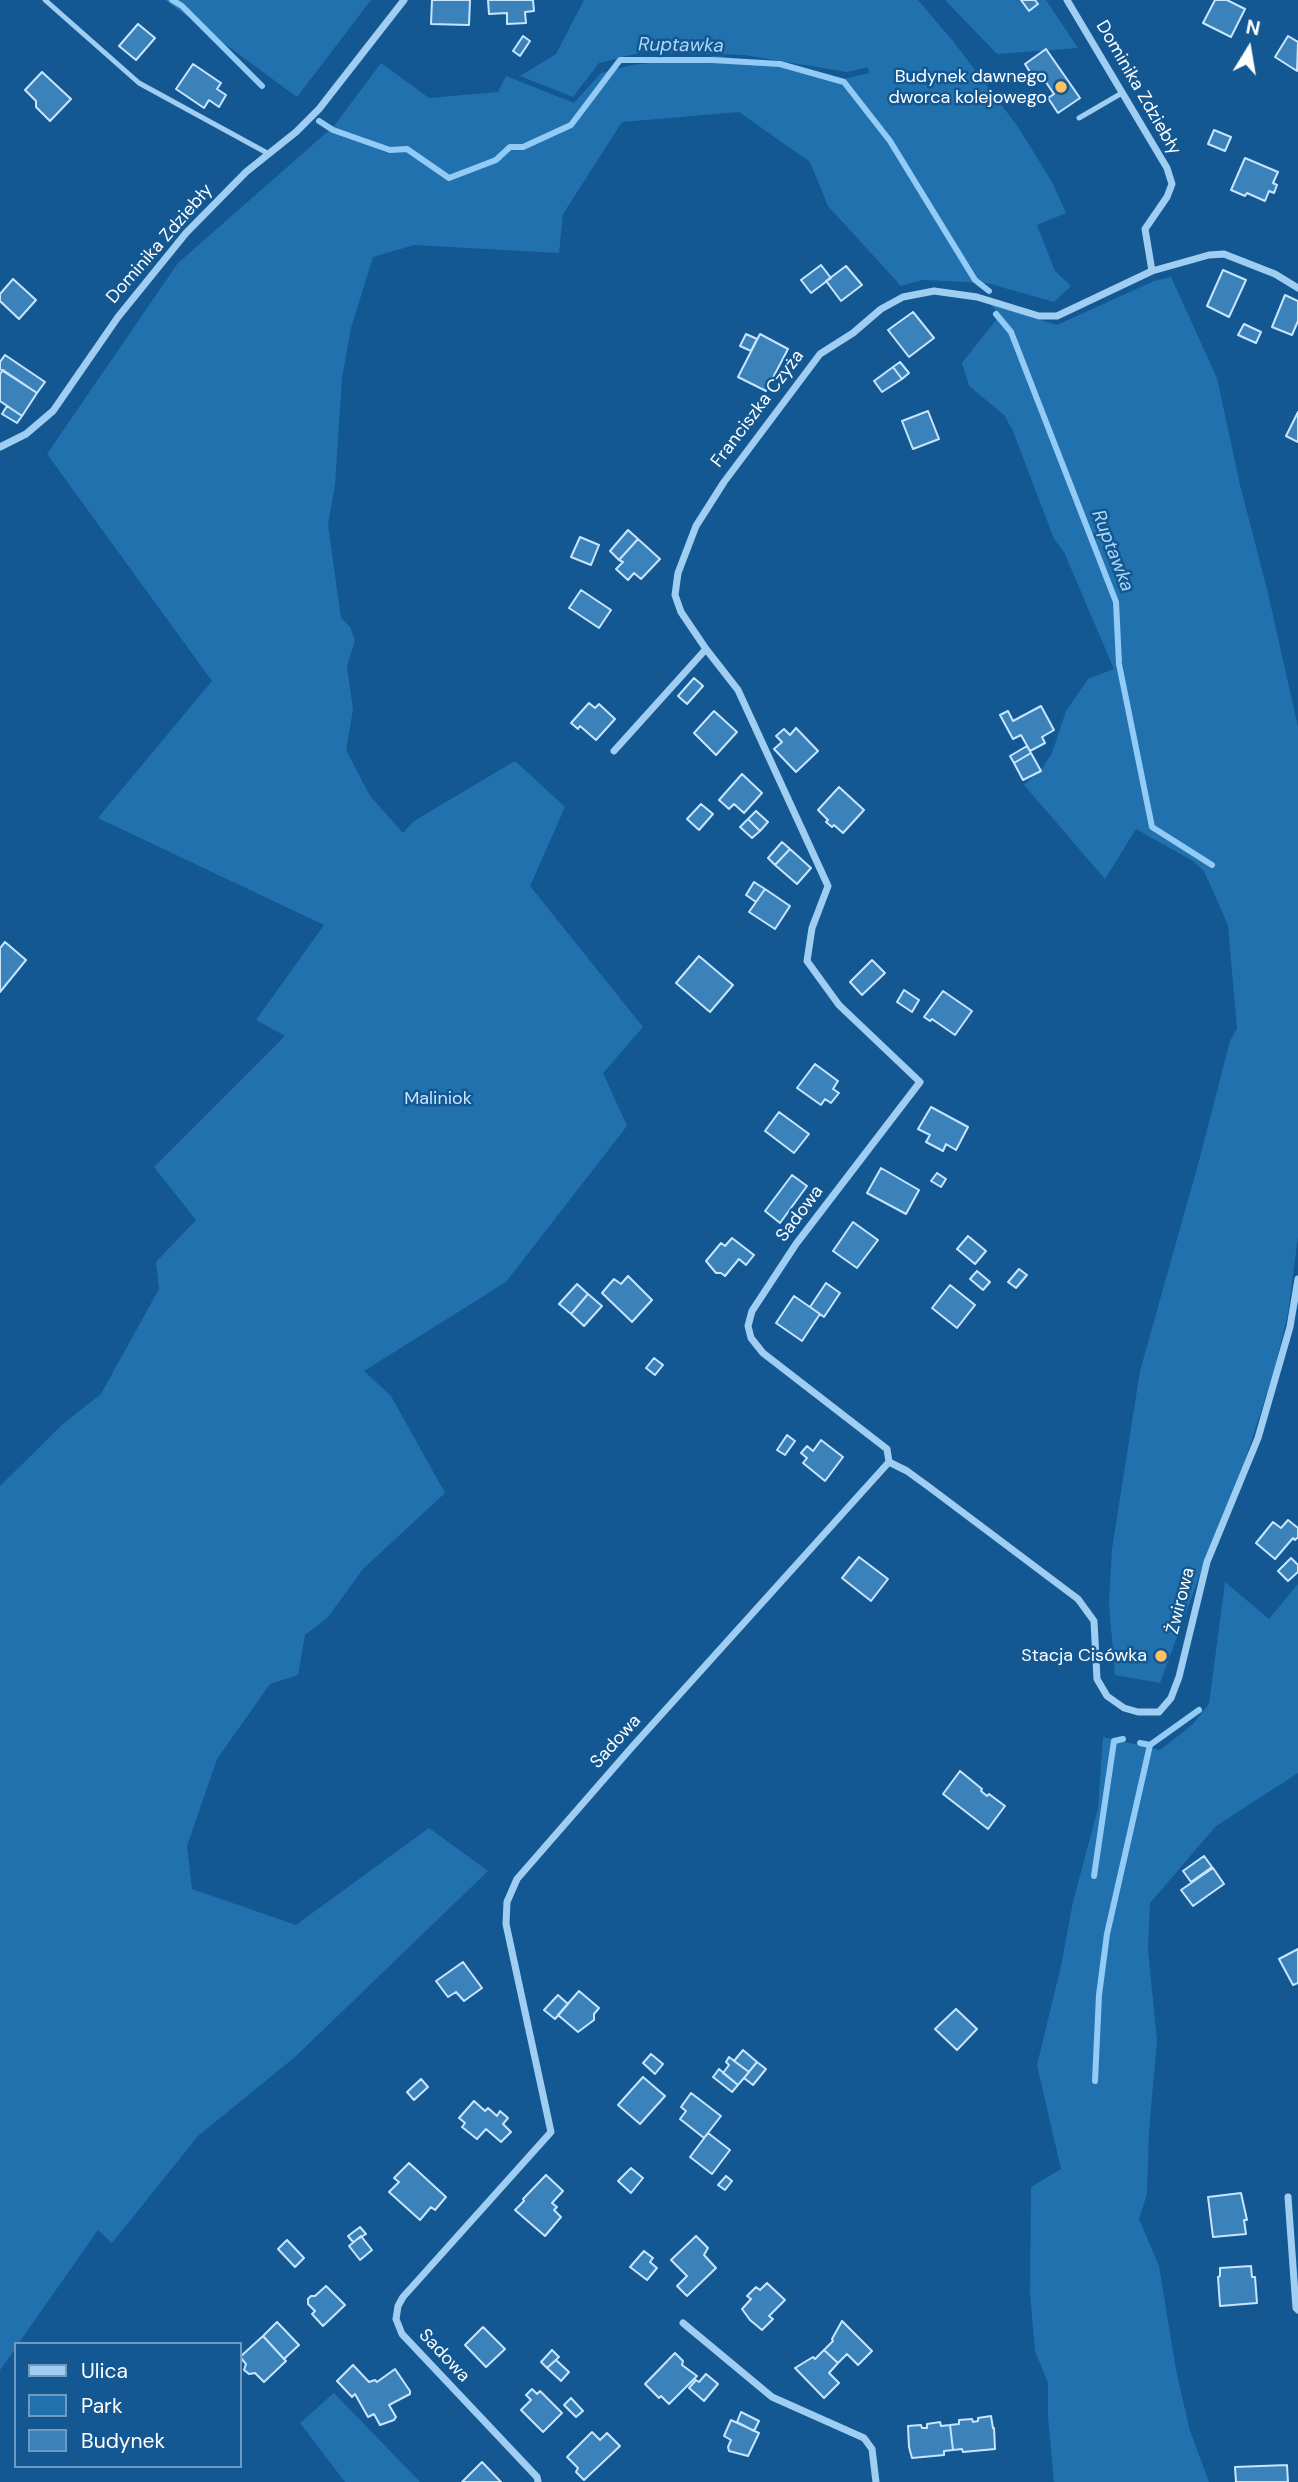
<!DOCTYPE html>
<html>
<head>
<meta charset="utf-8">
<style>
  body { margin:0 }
  #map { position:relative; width:1298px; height:2482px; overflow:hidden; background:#135892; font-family:"DM Sans",sans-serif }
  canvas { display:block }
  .legend { position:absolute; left:14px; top:2342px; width:228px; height:126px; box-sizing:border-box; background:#135892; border:2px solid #719bbe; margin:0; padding:9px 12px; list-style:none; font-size:21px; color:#fff }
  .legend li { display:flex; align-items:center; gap:14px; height:35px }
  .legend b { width:35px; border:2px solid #719bbe }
  .north { position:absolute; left:1214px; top:14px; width:70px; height:70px; -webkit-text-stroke:5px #135892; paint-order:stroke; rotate:11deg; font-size:19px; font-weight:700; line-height:28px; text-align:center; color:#fff }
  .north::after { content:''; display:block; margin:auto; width:24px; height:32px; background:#fff; clip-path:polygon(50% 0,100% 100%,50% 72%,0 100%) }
</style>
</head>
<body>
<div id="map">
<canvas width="1298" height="2482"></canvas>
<ul class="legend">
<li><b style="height:9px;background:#a0cef2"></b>Ulica</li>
<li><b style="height:19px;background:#2271af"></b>Park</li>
<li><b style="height:19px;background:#3c82ba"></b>Budynek</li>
</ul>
<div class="north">N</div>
</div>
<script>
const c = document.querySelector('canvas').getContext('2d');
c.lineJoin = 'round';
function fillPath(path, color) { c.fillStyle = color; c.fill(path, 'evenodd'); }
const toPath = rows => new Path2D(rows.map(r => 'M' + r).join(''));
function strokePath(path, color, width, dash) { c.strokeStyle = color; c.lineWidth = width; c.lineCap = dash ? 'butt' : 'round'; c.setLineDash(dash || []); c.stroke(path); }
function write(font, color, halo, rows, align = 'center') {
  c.font = font + ' "DM Sans",sans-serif'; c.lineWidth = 5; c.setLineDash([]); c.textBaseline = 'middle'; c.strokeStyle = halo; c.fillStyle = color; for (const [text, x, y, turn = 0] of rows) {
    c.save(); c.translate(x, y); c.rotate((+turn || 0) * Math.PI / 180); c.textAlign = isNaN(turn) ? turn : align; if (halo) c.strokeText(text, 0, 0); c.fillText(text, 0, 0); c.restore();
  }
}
fillPath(toPath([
  [165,0,371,0,297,97],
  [584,0,918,0,953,41,1018,127,1052,182,1066,213,1037,225,1055,271,1071,286,1054,302,987,283,922,280,901,286,828,206,810,162,739,112,622,122,563,214,559,253,414,245,373,257,351,328,342,378,335,484,328,525,341,618,350,627,355,640,347,666,353,710,346,750,370,796,403,833,414,821,515,761,565,807,530,886,643,1027,603,1073,627,1126,506,1282,364,1371,391,1396,445,1493,363,1569,328,1617,305,1635,298,1675,270,1684,217,1759,187,1846,192,1889,296,1925,429,1828,488,1871,295,2057,198,2136,112,2243,98,2230,18,2344,16,2344,16,2348,0,2370,0,1486,63,1424,101,1394,159,1289,156,1262,196,1220,154,1167,285,1036,256,1020,324,925,98,818,212,681,47,454,178,263,334,126,381,63,429,98,498,92,506,76,574,103,601,73,632,65,717,56,782,64,844,79,869,73,868,67,847,72,745,55,642,52,599,63,573,97,520,76,556,54],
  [945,0,1046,0,1078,48,997,54],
  [1171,277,1217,378,1240,485,1267,589,1298,727,1298,1237,1288,1313,1274,1371,1245,1461,1203,1566,1160,1683,1115,1675,1109,1603,1112,1549,1140,1371,1199,1161,1230,1041,1237,1029,1228,925,1204,871,1193,861,1136,829,1105,879,1024,785,1041,770,1052,753,1066,711,1088,679,1114,669,1064,552,1054,539,1013,431,1004,415,969,386,962,363,1000,315,990,304,1057,325,1154,281],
  [1225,1582,1269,1619,1298,1584,1298,1773,1216,1826,1150,1903,1148,1950,1157,2041,1149,2131,1147,2194,1139,2219,1159,2266,1176,2370,1190,2431,1209,2482,1054,2482,1048,2416,1048,2383,1035,2351,1030,2294,1031,2187,1061,2169,1037,2065,1061,1966,1073,1902,1098,1808,1103,1737,1160,1750,1193,1724,1209,1704],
  [334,2393,420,2482,345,2482,300,2423]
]), '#2271af');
strokePath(toPath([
  [172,0,182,6,262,86],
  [319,121,333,130,390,150,407,149,449,178,496,160,510,147,523,147,571,125,620,60,712,60,780,64,844,82,890,141,975,280,989,291],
  [996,314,1011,332,1116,602,1119,664,1152,827,1212,865],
  [1140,1743,1150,1745,1199,1710],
  [1094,1876,1114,1741,1123,1739],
  [1095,2081,1099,1995,1107,1934,1150,1745]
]), '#92cbf5', 6);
const building = toPath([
  [432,0,470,0,469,25,431,24,432,0],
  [488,0,533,0,534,11,525,12,526,23,507,24,507,13,489,14,488,0],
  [1021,0,1035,0,1038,4,1029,11,1021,0],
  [1215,0,1227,0,1245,9,1231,37,1203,23,1215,0],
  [138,24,155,38,136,60,119,46,138,24],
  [523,36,530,41,520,56,513,51,523,36],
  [1288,36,1298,42,1297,71,1275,57,1288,36],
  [1046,49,1080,98,1058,113,1048,98,1054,94,1041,75,1035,80,1025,64,1046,49],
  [193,64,221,83,217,89,226,95,219,107,209,100,204,108,176,89,193,64],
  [42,72,71,99,50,121,36,107,36,101,25,90,42,72],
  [1214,130,1231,137,1225,151,1208,144,1214,130],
  [1245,158,1278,172,1273,183,1277,185,1274,193,1269,191,1265,201,1247,193,1245,196,1231,190,1245,158],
  [821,265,831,278,811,293,801,280,821,265],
  [846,266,862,285,841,301,826,281,846,266],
  [1223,270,1246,280,1229,317,1207,306,1223,270],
  [13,279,36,300,19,319,0,301,0,294,13,279],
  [1285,295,1298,301,1298,321,1292,335,1272,327,1285,295],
  [913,312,934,338,909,357,888,330,913,312],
  [1244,324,1261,332,1256,343,1238,335,1244,324],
  [746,334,757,339,751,351,740,346,746,334],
  [760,334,788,349,766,391,738,377,760,334],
  [5,355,45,382,37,393,0,369,0,362,5,355],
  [900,362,909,373,902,379,893,367,900,362],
  [893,367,902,379,882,392,874,381,893,367],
  [3,370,37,393,22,416,0,401,0,374,3,370],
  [7,406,22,416,17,423,2,414,7,406],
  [928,411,939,439,913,449,902,421,928,411],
  [1298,412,1298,442,1286,436,1298,412],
  [628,530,638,539,619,560,610,551,628,530],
  [580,537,599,545,591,565,571,557,580,537],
  [638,539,660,559,641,579,634,573,628,580,616,569,623,562,619,560,638,539],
  [581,590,611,610,599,628,569,608,581,590],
  [694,678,703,686,687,704,678,696,694,678],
  [589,703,595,708,599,704,615,719,596,740,580,726,578,729,571,723,589,703],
  [1041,706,1054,730,1042,737,1045,743,1030,751,1021,735,1013,739,1000,715,1008,711,1013,721,1041,706],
  [714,711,737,732,716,755,694,733,714,711],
  [796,728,818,751,796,772,774,749,782,742,776,736,784,729,790,735,796,728],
  [1027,746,1031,753,1014,763,1010,756,1027,746],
  [1031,753,1041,771,1023,780,1014,763,1031,753],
  [742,774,762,793,744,813,734,804,729,809,719,800,742,774],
  [839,787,864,810,843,833,834,825,832,827,826,822,828,820,818,810,839,787],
  [701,804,713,814,699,830,687,819,701,804],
  [756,811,768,822,760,831,748,819,756,811],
  [748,819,760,831,752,838,740,827,748,819],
  [782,842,790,849,775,865,768,858,782,842],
  [790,849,811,868,797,884,775,865,790,849],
  [754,882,765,889,756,902,746,895,754,882],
  [765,889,790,906,775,929,749,912,765,889],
  [5,942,26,960,0,992,0,948,5,942],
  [699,956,733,985,710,1012,676,983,699,956],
  [872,960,885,973,862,995,850,982,872,960],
  [904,990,919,1000,912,1012,897,1002,904,990],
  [943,991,972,1011,955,1035,932,1019,930,1021,924,1017,943,991],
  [815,1064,838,1081,833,1089,839,1093,831,1103,825,1099,821,1105,797,1088,815,1064],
  [931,1107,968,1127,956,1150,946,1144,943,1151,926,1142,930,1135,918,1129,931,1107],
  [779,1112,809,1134,794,1153,765,1131,779,1112],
  [881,1168,919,1190,906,1214,867,1193,881,1168],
  [937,1173,946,1179,941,1187,931,1181,937,1173],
  [792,1175,807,1186,780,1223,765,1211,792,1175],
  [853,1222,878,1240,857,1268,833,1251,853,1222],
  [968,1236,986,1251,975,1264,957,1249,968,1236],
  [732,1238,754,1255,746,1265,739,1259,725,1276,721,1273,716,1273,706,1261,721,1243,725,1246,732,1238],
  [1019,1269,1027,1275,1016,1288,1008,1282,1019,1269],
  [977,1271,990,1282,983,1290,970,1279,977,1271],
  [628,1276,652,1300,632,1322,602,1293,614,1279,621,1284,628,1276],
  [826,1283,840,1293,824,1317,810,1307,826,1283],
  [577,1284,588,1294,571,1314,559,1304,577,1284],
  [950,1285,975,1305,957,1328,932,1308,950,1285],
  [588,1294,602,1306,584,1326,571,1314,588,1294],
  [794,1296,820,1314,802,1341,776,1323,794,1296],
  [654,1358,663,1365,655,1375,646,1368,654,1358],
  [787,1435,795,1441,785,1455,777,1450,787,1435],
  [821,1440,843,1457,825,1481,803,1463,807,1458,801,1453,807,1446,813,1451,821,1440],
  [1288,1520,1298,1528,1298,1537,1295,1540,1293,1538,1275,1559,1256,1543,1273,1522,1281,1528,1288,1520],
  [859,1557,888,1579,871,1601,842,1578,859,1557],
  [1291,1558,1298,1565,1298,1572,1288,1581,1278,1571,1291,1558],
  [960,1771,982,1789,981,1791,987,1796,989,1794,1005,1806,988,1829,943,1794,960,1771],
  [1204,1856,1212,1867,1191,1882,1183,1871,1204,1856],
  [1213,1868,1224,1884,1193,1906,1181,1890,1213,1868],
  [1298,1949,1298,1983,1293,1985,1279,1959,1298,1949],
  [463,1962,482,1988,464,2001,456,1992,448,1997,436,1981,463,1962],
  [579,1991,599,2008,594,2014,594,2020,578,2032,558,2015,579,1991],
  [558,1995,568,2004,555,2019,544,2010,558,1995],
  [956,2009,977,2029,957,2050,935,2029,956,2009],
  [743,2050,757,2062,749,2072,734,2061,743,2050],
  [651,2054,663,2064,655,2074,643,2063,651,2054],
  [729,2057,749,2072,738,2085,723,2073,729,2065,726,2062,729,2057],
  [757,2062,766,2069,753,2085,744,2078,757,2062],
  [719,2069,738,2085,732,2092,713,2077,719,2069],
  [643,2077,665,2096,640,2124,618,2105,643,2077],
  [421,2079,428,2087,414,2100,407,2092,421,2079],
  [691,2093,721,2116,704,2138,680,2119,686,2111,681,2107,691,2093],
  [474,2101,485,2111,488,2108,497,2116,500,2111,508,2118,503,2124,511,2132,501,2142,486,2129,477,2139,462,2127,465,2123,459,2118,474,2101],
  [708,2133,730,2150,712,2174,690,2157,708,2133],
  [409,2163,446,2197,435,2210,431,2207,420,2220,389,2192,399,2182,394,2178,409,2163],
  [631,2168,643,2178,631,2193,618,2181,631,2168],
  [546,2175,563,2191,552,2203,557,2207,554,2210,561,2217,545,2236,515,2210,524,2201,523,2199,546,2175],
  [726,2176,732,2181,725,2190,718,2185,726,2176],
  [1241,2193,1247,2220,1244,2220,1246,2234,1213,2237,1208,2197,1241,2193],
  [360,2227,366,2234,353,2242,348,2236,360,2227],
  [361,2236,372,2250,360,2260,349,2246,361,2236],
  [696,2236,708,2248,704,2255,716,2268,687,2296,677,2286,687,2276,671,2260,696,2236],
  [287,2240,304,2258,295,2267,278,2249,287,2240],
  [644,2251,653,2258,650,2262,657,2268,647,2280,630,2267,644,2251],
  [1251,2266,1252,2277,1255,2277,1257,2303,1220,2306,1218,2277,1220,2276,1220,2268,1251,2266],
  [767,2283,785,2300,769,2316,773,2319,762,2330,750,2320,742,2309,751,2299,747,2296,756,2287,760,2290,767,2283],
  [326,2286,345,2305,323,2326,312,2314,315,2311,308,2304,308,2299,311,2296,315,2296,326,2286],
  [842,2321,872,2351,858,2365,847,2354,838,2363,824,2350,833,2341,832,2339,842,2321],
  [277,2322,299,2345,284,2359,263,2336,277,2322],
  [483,2327,505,2349,486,2367,465,2345,483,2327],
  [263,2336,286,2361,264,2382,255,2373,249,2374,244,2370,246,2364,240,2357,263,2336],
  [552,2350,559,2357,547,2368,541,2362,552,2350],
  [824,2350,838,2363,829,2373,839,2383,824,2398,795,2368,813,2357,815,2359,824,2350],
  [675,2353,683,2361,682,2365,697,2376,669,2404,661,2396,659,2398,645,2384,675,2353],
  [556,2360,569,2372,561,2381,547,2368,556,2360],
  [353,2365,369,2382,375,2380,377,2382,395,2369,410,2391,410,2394,389,2405,396,2417,394,2420,380,2425,374,2414,368,2417,355,2394,352,2397,337,2381,353,2365],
  [706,2374,718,2384,704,2401,689,2388,696,2380,699,2382,706,2374],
  [532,2389,537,2394,540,2391,562,2413,543,2432,521,2410,531,2400,526,2395,532,2389],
  [571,2398,583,2411,576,2417,564,2405,571,2398],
  [741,2412,759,2421,754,2431,737,2422,741,2412],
  [991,2416,993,2428,994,2428,995,2449,963,2452,962,2449,953,2450,950,2425,959,2424,959,2420,972,2419,973,2422,978,2421,978,2418,991,2416],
  [731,2420,759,2433,748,2456,729,2451,728,2447,731,2440,724,2436,731,2420],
  [940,2422,941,2426,950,2425,953,2450,944,2451,944,2455,912,2458,909,2447,908,2426,921,2425,922,2428,927,2428,927,2424,940,2422],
  [592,2432,600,2440,607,2433,620,2446,584,2480,576,2472,578,2468,567,2457,592,2432],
  [482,2462,501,2482,462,2482,482,2462],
  [1287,2465,1288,2482,1236,2482,1235,2467,1287,2465]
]);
fillPath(building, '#3c82ba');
strokePath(building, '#c7e5fd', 2);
strokePath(toPath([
  [45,0,139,83,269,154],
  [1079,118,1122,93]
]), '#a0cef2', 5);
strokePath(toPath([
  [1067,0,1167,168,1172,184,1167,197,1145,229,1152,271],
  [0,447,26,434,53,411,118,317,186,233,246,172,296,132,319,109,404,0],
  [706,649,681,612,675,595,678,573,696,526,724,482,820,354,853,333,881,309,903,297,934,291,977,297,1039,316,1057,316,1152,271,1209,255,1224,254,1275,274,1298,288],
  [889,1462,907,1471,929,1487,1078,1599,1094,1621,1097,1679,1107,1696,1124,1708,1138,1712,1159,1712,1171,1698,1179,1677,1207,1562,1258,1438,1290,1327,1298,1279],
  [1288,2197,1296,2308,1298,2310],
  [683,2323,772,2397,864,2438,872,2449,876,2482],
  [538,2482,537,2477,402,2334,396,2319,398,2306,403,2297,551,2132,506,1924,507,1902,517,1879,632,1747,889,1462,887,1449,763,1353,751,1338,748,1326,752,1311,796,1244,920,1082,839,1005,807,961,812,928,828,886,738,690,706,649,614,751]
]), '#a0cef2', 7);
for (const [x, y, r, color] of [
  [1061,87,7,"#ffc161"],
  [1161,1656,7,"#ffc161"]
]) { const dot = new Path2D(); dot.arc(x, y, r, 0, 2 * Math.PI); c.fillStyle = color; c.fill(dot); strokePath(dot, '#135892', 2.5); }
write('18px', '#fff', '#135892', [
  ["Budynek dawnego",1047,77],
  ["dworca kolejowego",1047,98],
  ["Stacja Cisówka",1147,1656]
], 'right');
write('18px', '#fff', '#135892', [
  ["Dominika Zdziebły",1138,88,60],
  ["Dominika Zdziebły",160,244,-49],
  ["Franciszka Czyża",758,409,-53],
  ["Sadowa",800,1214,-53],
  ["Żwirowa",1181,1601,-76],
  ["Sadowa",616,1742,-48],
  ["Sadowa",444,2356,47]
]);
write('18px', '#c7e5fd', '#135892', [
  ["Maliniok",438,1099]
]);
write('italic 19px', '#acd7f9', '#135892', [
  ["Ruptawka",681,46,1],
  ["Ruptawka",1112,551,69]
]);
</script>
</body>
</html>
